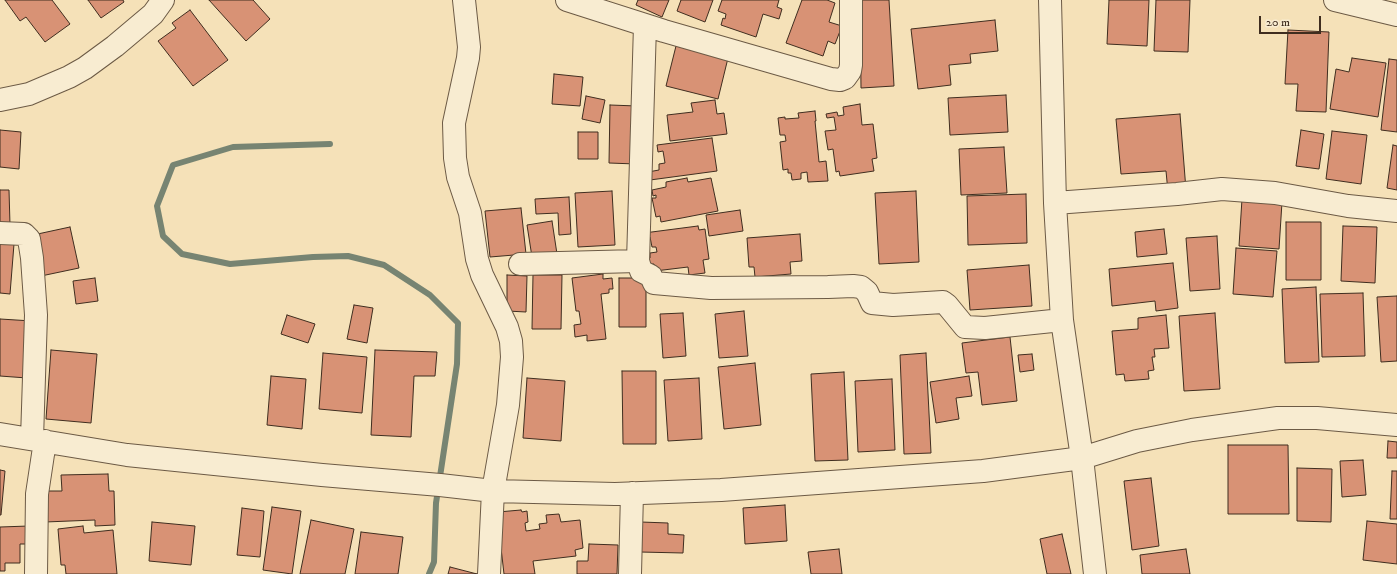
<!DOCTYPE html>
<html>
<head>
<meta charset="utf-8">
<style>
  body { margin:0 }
  #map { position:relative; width:1397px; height:574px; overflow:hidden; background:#f5e1b8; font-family:"IM FELL DW Pica",serif }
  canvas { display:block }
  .scale { position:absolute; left:1259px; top:16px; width:62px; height:18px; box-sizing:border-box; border:2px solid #3f2d1f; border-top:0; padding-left:5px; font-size:12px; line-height:14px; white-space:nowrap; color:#3f2d1f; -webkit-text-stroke:3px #f8ecd1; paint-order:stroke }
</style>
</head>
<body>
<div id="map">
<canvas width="1397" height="574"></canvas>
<div class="scale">20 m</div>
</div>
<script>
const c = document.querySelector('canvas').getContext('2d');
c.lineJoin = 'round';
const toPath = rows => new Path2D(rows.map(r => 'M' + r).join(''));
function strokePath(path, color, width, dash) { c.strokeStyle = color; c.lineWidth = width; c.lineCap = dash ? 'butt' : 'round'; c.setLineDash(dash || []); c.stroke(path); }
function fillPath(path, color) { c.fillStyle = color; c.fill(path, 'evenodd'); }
strokePath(toPath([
  [330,144,233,147,173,165,157,206,163,236,182,254,230,264,313,257,348,256,384,265,430,295,458,323,457,364,436,503,434,562,429,574]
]), '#778472', 6);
const building = toPath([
  [5,0,52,0,70,24,45,42,26,17,20,21,5,0],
  [88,0,123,0,124,2,101,18,88,0],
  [209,0,253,0,270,19,246,41,209,0],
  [638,0,669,0,662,17,636,5,638,0],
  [681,0,713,0,705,22,677,11,681,0],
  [722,0,779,0,777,7,782,9,779,19,763,14,756,37,721,25,723,18,725,19,726,14,718,11,722,0],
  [802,0,827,0,835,3,829,22,842,26,835,44,828,41,823,56,786,43,802,0],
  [860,0,889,0,894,86,861,88,860,0],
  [1109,0,1149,0,1147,46,1107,44,1109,0],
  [1156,0,1190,0,1188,52,1154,51,1156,0],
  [190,10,228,60,193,86,158,41,176,28,172,23,190,10],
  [995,20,998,51,970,54,971,63,949,65,951,85,918,89,911,29,995,20],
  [1288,30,1329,32,1326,112,1296,111,1298,84,1285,84,1288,30],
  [676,46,728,58,718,99,666,86,676,46],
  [1352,58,1386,63,1378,117,1330,109,1336,69,1349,72,1352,58],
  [1389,59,1397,60,1397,132,1381,130,1389,59],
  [554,74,583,77,580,106,552,104,554,74],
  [1006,95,1008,132,950,135,948,98,1006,95],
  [586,96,605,100,600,123,582,119,586,96],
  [715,100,717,114,724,113,727,134,670,141,667,115,693,112,691,103,715,100],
  [860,104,862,125,873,124,877,158,872,159,874,171,840,176,839,171,836,172,833,149,828,150,825,131,836,130,834,117,827,118,826,114,837,112,838,116,844,115,843,107,860,104],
  [610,105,637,106,636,164,609,163,610,105],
  [815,111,816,121,815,121,819,162,826,161,828,181,808,182,807,172,801,173,801,179,792,180,791,173,788,173,788,169,783,170,780,142,786,141,785,135,780,135,778,118,785,117,785,119,799,118,798,113,815,111],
  [1180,114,1186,190,1168,192,1166,171,1121,174,1116,119,1180,114],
  [0,130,21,132,19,169,0,167,0,130],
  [1301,130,1324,134,1319,169,1296,166,1301,130],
  [1332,131,1367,135,1361,184,1326,179,1332,131],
  [578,132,598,132,598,159,578,159,578,132],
  [712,138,717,171,650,180,648,172,659,170,659,164,665,163,663,151,658,152,657,145,712,138],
  [1393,145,1397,146,1397,190,1387,188,1393,145],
  [1004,147,1007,193,961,195,959,149,1004,147],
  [687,178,688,182,711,178,718,211,661,222,660,216,656,217,652,198,656,198,656,195,653,196,652,190,666,187,666,182,687,178],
  [0,190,9,190,10,225,0,226,0,190],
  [612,191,615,245,578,247,575,193,612,191],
  [916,191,919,262,879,264,875,193,916,191],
  [1026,194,1027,243,968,245,967,196,1026,194],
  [569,197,571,234,559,235,558,213,536,214,535,199,569,197],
  [1242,199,1282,202,1279,249,1239,246,1242,199],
  [521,208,526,254,490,257,485,211,521,208],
  [740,210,743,231,709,236,706,215,740,210],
  [552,221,557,254,532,257,527,225,552,221],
  [1286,222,1321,222,1321,280,1286,280,1286,222],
  [698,226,699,230,705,229,709,259,703,260,705,273,689,275,688,267,655,271,654,264,646,265,645,258,650,258,650,253,657,252,656,247,652,247,650,237,645,238,644,233,698,226],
  [1343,226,1377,227,1375,283,1341,281,1343,226],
  [70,227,79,268,41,276,33,235,70,227],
  [1164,229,1167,254,1137,257,1135,232,1164,229],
  [800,234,802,261,790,262,791,274,755,277,754,267,749,267,747,238,800,234],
  [1217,236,1220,289,1190,291,1186,238,1217,236],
  [0,243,14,244,10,294,0,293,0,243],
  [1236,248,1277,251,1273,297,1233,294,1236,248],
  [1173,263,1178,308,1156,311,1155,301,1112,306,1109,269,1173,263],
  [1029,265,1032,306,970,310,967,270,1029,265],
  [603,274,603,279,612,278,613,289,609,289,609,293,601,294,606,339,587,341,587,335,575,337,574,325,581,324,579,311,576,311,572,278,603,274],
  [507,275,527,276,526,312,507,311,507,275],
  [533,275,562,275,561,329,532,329,533,275],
  [95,278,98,301,76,304,73,281,95,278],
  [619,278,646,278,646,327,619,327,619,278],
  [1316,287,1319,362,1285,363,1282,289,1316,287],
  [1363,293,1365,356,1322,357,1320,294,1363,293],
  [1397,296,1397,361,1381,362,1377,297,1397,296],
  [354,305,373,308,367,343,347,339,354,305],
  [744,311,748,356,719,358,715,314,744,311],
  [683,313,686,356,663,358,660,314,683,313],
  [1215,313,1220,389,1184,391,1179,316,1215,313],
  [287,315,315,324,308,343,281,334,287,315],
  [1166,315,1169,348,1154,349,1155,357,1152,357,1154,370,1148,371,1149,379,1125,381,1124,374,1116,375,1112,331,1138,329,1138,318,1166,315],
  [0,319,32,321,27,378,0,376,0,319],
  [1010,337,1017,401,982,405,978,372,966,373,962,343,1010,337],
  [51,350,97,354,91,423,46,419,51,350],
  [375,350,437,352,435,376,414,376,411,437,371,435,375,350],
  [323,353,367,357,362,413,319,409,323,353],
  [926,353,931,453,904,454,900,355,926,353],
  [1032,354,1034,370,1020,372,1018,355,1032,354],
  [755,363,761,425,724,429,718,367,755,363],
  [622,371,656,371,656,444,623,444,622,371],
  [844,372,848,460,815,461,811,374,844,372],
  [271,376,306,379,302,429,267,425,271,376],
  [969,376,972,396,956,398,959,419,936,423,930,382,969,376],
  [527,378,565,381,561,441,523,438,527,378],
  [699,378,702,439,668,441,664,380,699,378],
  [892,379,895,450,858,452,855,381,892,379],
  [1388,441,1397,442,1397,458,1387,458,1388,441],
  [1228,445,1288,445,1289,514,1228,514,1228,445],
  [1363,460,1366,495,1342,497,1340,461,1363,460],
  [1297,468,1332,469,1331,522,1297,521,1297,468],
  [0,470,5,471,1,515,0,515,0,470],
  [1392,471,1397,471,1397,519,1390,519,1392,471],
  [108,474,109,491,114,491,115,525,95,526,95,520,45,522,44,491,62,491,61,475,108,474],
  [1151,478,1159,546,1132,550,1124,481,1151,478],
  [785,505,787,541,745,544,743,508,785,505],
  [272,507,301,511,292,574,263,570,272,507],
  [242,508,264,511,260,557,237,555,242,508],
  [521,510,522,512,527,511,528,522,525,523,526,531,540,529,539,524,547,523,546,515,559,514,561,522,580,520,583,548,575,550,576,556,533,561,535,574,504,574,500,539,498,512,521,510],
  [311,520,354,529,345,574,300,574,311,520],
  [1367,521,1397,524,1397,564,1363,560,1367,521],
  [152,522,195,526,191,565,149,561,152,522],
  [641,522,668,523,668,534,684,535,683,553,640,552,641,522],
  [29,526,30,544,20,544,20,563,5,563,5,571,0,571,0,527,29,526],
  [83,526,84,533,113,530,117,574,66,574,65,565,61,565,58,529,83,526],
  [361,532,403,537,398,574,355,574,361,532],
  [1062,534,1071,574,1047,574,1040,539,1062,534],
  [589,544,618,545,617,574,577,574,577,561,588,561,589,544],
  [839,549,842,574,811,574,808,552,839,549],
  [1186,549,1190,574,1142,574,1140,555,1186,549],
  [450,567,477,574,448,574,450,567]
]);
fillPath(building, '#d89275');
strokePath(building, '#3f2d1f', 1);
const minor = toPath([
  [464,0,469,47,468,58,454,123,455,158,458,177,470,213,477,259,482,275,507,327,511,341,512,357,508,405,493,491,489,574],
  [567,0,664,31,831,79,840,80,845,78,850,71,851,65,851,0],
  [1050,0,1055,203,1062,320,1082,458,1095,574],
  [1335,0,1397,15],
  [0,100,29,94,69,77,85,68,115,46,153,14,163,0],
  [1055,203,1177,194,1222,189,1275,193,1348,206,1397,211],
  [0,233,24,234,29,239,32,258,36,315,32,439],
  [638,261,641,271,651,276,654,283,711,288,828,287,853,286,861,287,867,292,872,303,893,305,943,302,947,305,965,327,985,328,1062,320],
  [520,264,638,261,645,25],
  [0,434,127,455,322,475,440,485,493,491,615,494,721,490,983,471,1082,458,1137,441,1192,430,1278,418,1317,418,1397,425],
  [36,574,37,494,45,441],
  [630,574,632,493]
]);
strokePath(minor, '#6c5a45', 24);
strokePath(minor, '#f8ecd1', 22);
</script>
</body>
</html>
